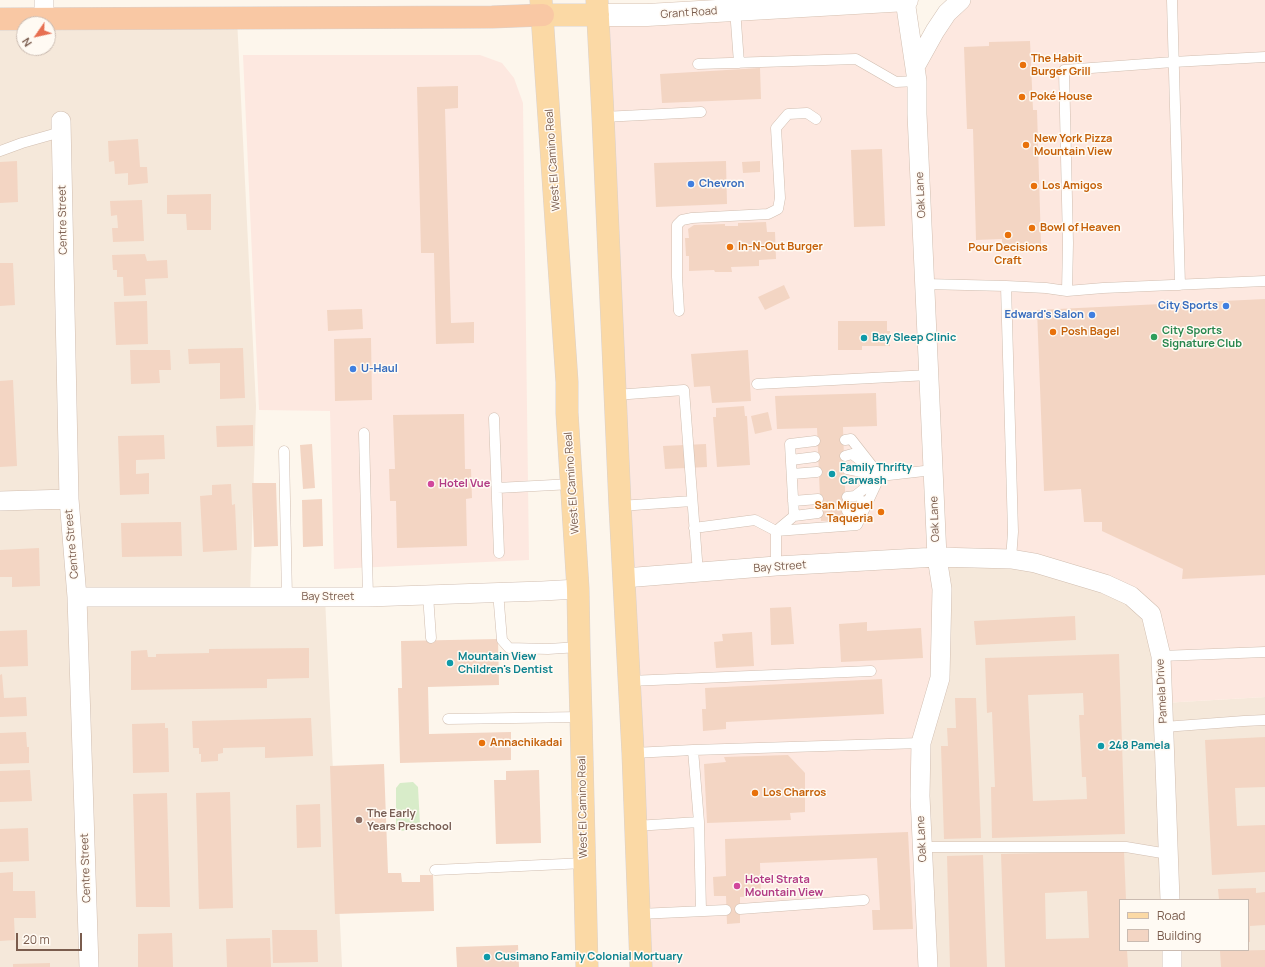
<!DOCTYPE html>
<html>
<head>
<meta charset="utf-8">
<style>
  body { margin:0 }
  #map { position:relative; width:1265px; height:967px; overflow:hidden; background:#fdf6ec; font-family:Manrope,sans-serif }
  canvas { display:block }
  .legend { position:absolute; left:1119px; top:899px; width:130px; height:52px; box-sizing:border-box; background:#fffaf3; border:1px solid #cabbb1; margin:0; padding:5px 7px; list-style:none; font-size:12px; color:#7a5c4d }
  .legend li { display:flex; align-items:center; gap:8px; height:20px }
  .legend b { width:20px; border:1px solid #cabbb1 }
  .north { position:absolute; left:16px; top:16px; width:40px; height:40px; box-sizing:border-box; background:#fffaf3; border:1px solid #cabbb1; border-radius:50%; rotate:236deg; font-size:11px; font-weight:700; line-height:16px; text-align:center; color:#7a5c4d }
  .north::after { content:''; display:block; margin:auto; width:14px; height:18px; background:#e76f51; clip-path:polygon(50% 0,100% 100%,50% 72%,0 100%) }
  .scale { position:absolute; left:16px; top:933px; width:66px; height:18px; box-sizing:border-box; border:2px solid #7a5c4d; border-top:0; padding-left:5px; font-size:12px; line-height:14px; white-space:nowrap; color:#7a5c4d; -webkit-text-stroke:3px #fffaf3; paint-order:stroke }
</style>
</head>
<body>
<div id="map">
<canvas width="1265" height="967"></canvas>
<ul class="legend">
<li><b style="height:5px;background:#fbd9a5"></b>Road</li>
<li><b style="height:11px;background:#f3d5c3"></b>Building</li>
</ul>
<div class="north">N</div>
<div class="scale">20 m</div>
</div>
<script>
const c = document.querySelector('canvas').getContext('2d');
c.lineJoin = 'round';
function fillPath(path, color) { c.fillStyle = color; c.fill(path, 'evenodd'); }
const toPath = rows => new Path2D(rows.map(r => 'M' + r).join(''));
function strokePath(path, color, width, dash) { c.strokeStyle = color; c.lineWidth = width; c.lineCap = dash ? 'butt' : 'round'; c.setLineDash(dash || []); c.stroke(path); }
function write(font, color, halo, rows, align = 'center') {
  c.font = font + ' Manrope,sans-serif'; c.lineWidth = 3; c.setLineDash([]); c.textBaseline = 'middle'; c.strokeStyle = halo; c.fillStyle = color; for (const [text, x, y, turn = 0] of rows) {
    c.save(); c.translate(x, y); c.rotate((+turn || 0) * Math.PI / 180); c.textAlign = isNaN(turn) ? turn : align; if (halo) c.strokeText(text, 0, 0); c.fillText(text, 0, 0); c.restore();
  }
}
fillPath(toPath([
  [237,18,256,406,250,597,325,597,342,967,0,967,0,19],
  [24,24,48,24,48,48,24,48],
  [937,557,1035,563,1151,614,1163,703,1265,697,1265,967,930,967,921,743],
  [1120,900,1248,900,1248,950,1120,950]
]), '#f5e8da');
fillPath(toPath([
  [905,0,915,66,961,0,1265,0,1265,697,1163,703,1151,614,1035,563,937,557,941,585,924,743,928,967,641,967,598,15],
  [243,55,480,55,502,63,514,78,523,103,529,560,334,569,330,411,259,410]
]), '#fde8e0');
fillPath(toPath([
  [413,782,418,787,420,825,415,829,401,831,396,826,396,788,400,783]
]), '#d8ecc9');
fillPath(toPath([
  [1030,41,1033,110,1037,110,1041,244,1002,245,1002,239,976,240,973,129,967,129,964,47,989,46,989,42],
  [760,68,761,99,662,103,660,74],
  [458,86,458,108,445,109,451,323,474,322,474,343,436,344,434,253,421,253,417,87],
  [138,139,140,167,147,167,148,183,128,185,128,173,115,174,114,161,109,162,108,141],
  [882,149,885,226,854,227,851,150],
  [17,161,18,202,0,203,0,162],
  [726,161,727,204,656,207,654,163],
  [760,161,760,172,743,173,742,162],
  [211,194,211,230,187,230,186,214,167,214,167,195],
  [142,200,144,241,113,242,112,228,118,228,117,215,111,216,110,201],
  [766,222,767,232,775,232,776,259,759,260,759,266,731,267,732,272,715,272,714,270,689,271,689,256,686,256,685,238,689,238,688,229,694,225,725,224,725,226,738,226,738,223],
  [145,254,147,261,167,260,168,278,145,279,146,295,124,296,123,277,117,277,117,270,113,270,112,255],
  [0,263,13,263,15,305,0,306],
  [784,285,790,298,765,310,758,297],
  [1265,299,1265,575,1182,579,1183,569,1102,531,1102,522,1084,522,1081,489,1044,491,1037,310],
  [147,301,148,344,116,345,114,302],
  [362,309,363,329,328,331,327,310],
  [838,321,887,321,887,331,890,331,890,346,862,346,862,350,838,350],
  [371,338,372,400,335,401,334,339],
  [243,348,245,398,220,399,220,363,189,364,188,349],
  [130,350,170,350,171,370,159,370,160,383,131,384],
  [748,350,751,401,712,403,710,386,694,387,691,354],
  [13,380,17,466,0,467,0,381],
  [876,393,877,426,843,427,846,520,821,521,817,428,777,429,775,396],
  [744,406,745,416,747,416,750,465,717,467,713,417,716,417,716,408],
  [768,412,772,430,755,434,751,416],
  [464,414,465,469,471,469,472,498,466,499,467,546,397,548,396,501,390,501,389,469,395,469,393,415],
  [253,425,253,446,217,447,216,426],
  [164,435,165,459,136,460,136,474,149,473,149,494,120,495,118,436],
  [312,444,315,488,303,489,300,445],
  [706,444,707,467,665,469,663,446],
  [252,483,276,483,278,546,254,547],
  [231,484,232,505,235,504,237,550,203,552,200,496,212,495,212,485],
  [322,499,323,546,303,547,302,500],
  [181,522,182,556,122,557,121,523],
  [39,548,40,586,12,587,12,577,0,577,0,550],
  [791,607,794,644,771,645,770,608],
  [1075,616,1076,640,976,645,974,621],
  [867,622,867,631,921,628,923,658,841,662,839,624],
  [27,630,28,666,0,667,0,631],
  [752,632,754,666,716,668,714,642,723,641,722,634],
  [498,639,499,685,428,687,429,734,511,732,511,760,400,763,398,688,402,688,401,641],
  [309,648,309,678,267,679,267,688,131,690,131,651,147,650,148,657,156,657,156,654,209,653,209,649],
  [1119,654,1125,834,992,838,991,787,995,787,992,712,987,713,985,658],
  [1083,693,1084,715,1079,715,1082,777,1086,777,1087,799,1033,801,1028,695],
  [2,674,4,698,26,697,27,716,0,717,0,675],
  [882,679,884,714,726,722,726,729,703,731,702,709,706,709,705,688],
  [955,698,976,698,981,838,944,839,941,746,948,746,947,728,956,728],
  [311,718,313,756,265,758,265,747,223,748,223,753,218,754,218,761,201,762,201,754,199,754,199,748,193,748,192,721],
  [165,723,165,728,168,728,169,772,133,773,132,724],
  [26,732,27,747,29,747,29,763,0,764,0,733],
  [1265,737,1265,787,1235,788,1237,826,1265,825,1265,872,1212,875,1205,740],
  [788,755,805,773,805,812,790,813,791,820,707,823,704,764,726,762,724,757],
  [384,764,388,873,401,873,402,882,420,882,420,875,433,875,434,911,335,914,330,766],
  [30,770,32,801,0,802,0,771],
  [539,770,541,843,496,844,494,780,506,780,506,771],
  [230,792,233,908,199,909,196,793],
  [167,793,170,907,136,907,133,794],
  [320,804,321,847,297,848,296,805],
  [28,828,29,861,0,862,0,829],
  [908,832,913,929,873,930,872,910,880,910,877,858,760,863,761,896,740,897,740,923,727,924,726,896,714,896,713,877,726,876,725,839],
  [1124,851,1126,900,1120,900,1120,950,1127,950,1128,967,1005,967,1001,854],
  [1087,891,1089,938,1046,939,1045,893],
  [983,855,987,967,950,967,947,856],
  [13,872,13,891,35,891,36,918,14,918,15,940,0,941,0,873],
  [1256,888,1256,893,1265,892,1265,925,1250,926,1250,942,1248,942,1248,900,1219,900,1218,889],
  [272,930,317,930,318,962,273,963],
  [172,933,173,967,138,967,138,934],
  [270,938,271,967,227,967,226,939],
  [518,945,519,967,457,967,456,947],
  [1265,950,1265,967,1221,967,1220,951],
  [50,963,50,967,13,967,13,964]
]), '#f3d5c3');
const service = toPath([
  [1172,0,1180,285],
  [735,9,739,63],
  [698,64,856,59,896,82,917,81],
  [603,117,701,112],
  [0,151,22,143,61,132],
  [925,284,1006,286,1046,288,1067,291,1103,288,1265,281],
  [1006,286,1013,532,1011,559],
  [1067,291,1068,243,1064,70,1173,62,1265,57],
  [679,311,677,277,677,225,682,220,692,218,768,214,778,209,780,198,776,128,788,114,807,113,816,119],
  [757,384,929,375],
  [615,395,684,390,698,573],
  [494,418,499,553],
  [364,433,368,597],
  [845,440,851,439,880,476],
  [284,451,287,597],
  [845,456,852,454,869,467],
  [791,460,815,457],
  [847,469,876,475],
  [792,474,817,472],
  [497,488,572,484],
  [847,497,855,496,879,477],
  [793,501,818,499],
  [620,506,692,501],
  [847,511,856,511,863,501],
  [794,516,818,513],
  [694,528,755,520,776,531,857,525,880,476,933,470],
  [776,566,776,531,794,516,790,444,815,441],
  [498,592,502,640,509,648,548,649,579,647],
  [428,595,431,638],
  [1161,656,1265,652],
  [629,681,871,671],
  [448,719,581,717],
  [1164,727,1244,721,1265,720],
  [693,750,921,743],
  [633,753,693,750,699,822,635,826],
  [699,822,701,911],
  [923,847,1126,847,1168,854],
  [435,870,585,863],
  [740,909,864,900],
  [639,914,726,910]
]);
const minor = toPath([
  [44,0,44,19],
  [905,0,917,81,917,114,937,557,942,589,940,678,921,743,920,796,928,967],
  [915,67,935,31,947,13,961,0],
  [61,121,69,499,77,597,89,967],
  [0,501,69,499],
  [624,578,776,566,937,557,1011,559,1035,563,1105,584,1131,596,1151,614,1161,656,1170,900],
  [77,597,368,597,542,591,578,589],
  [1172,950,1172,967]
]);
const secondary = toPath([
  [598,15,647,15,907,0]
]);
const primary = toPath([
  [541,0,567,382,567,413,578,589,579,647,581,717,587,967],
  [597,0,603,117,620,506,633,753,641,967],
  [543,15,598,15]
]);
const trunk = toPath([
  [0,19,492,17,543,15]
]);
strokePath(service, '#d1beb0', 11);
strokePath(minor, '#d1beb0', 20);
strokePath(secondary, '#d6c0b0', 23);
strokePath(primary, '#dad1cd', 23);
strokePath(trunk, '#dad1cd', 23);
strokePath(service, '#fff', 10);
strokePath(minor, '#fff', 19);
strokePath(secondary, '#fff', 22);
strokePath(primary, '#fbd9a5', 22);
strokePath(trunk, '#f9c8a4', 22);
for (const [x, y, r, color] of [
  [1023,65,4,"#e8710a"],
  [1022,97,4,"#e8710a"],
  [1026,145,4,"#e8710a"],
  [691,184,4,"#3f7fe0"],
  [1034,186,4,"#e8710a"],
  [1032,228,4,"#e8710a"],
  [1008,235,4,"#e8710a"],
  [730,247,4,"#e8710a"],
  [1226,306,4,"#3f7fe0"],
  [1092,315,4,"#3f7fe0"],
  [1053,332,4,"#e8710a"],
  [1154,337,4,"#2e9e5b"],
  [864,338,4,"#0f9aa8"],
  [353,369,4,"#3f7fe0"],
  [832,474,4,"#0f9aa8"],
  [431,484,4,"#d1479c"],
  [881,512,4,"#e8710a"],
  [450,663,4,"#0f9aa8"],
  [482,743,4,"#e8710a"],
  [1101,746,4,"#0f9aa8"],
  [755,793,4,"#e8710a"],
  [359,820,4,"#8d6e63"],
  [737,886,4,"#d1479c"],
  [487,957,4,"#0f9aa8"]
]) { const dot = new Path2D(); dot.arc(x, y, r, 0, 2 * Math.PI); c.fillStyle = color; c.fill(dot); strokePath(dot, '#fffaf3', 1.5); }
write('11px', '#7a5c4d', '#fffaf3', [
  ["Grant Road",689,13,-4],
  ["West El Camino Real",553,160,-94],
  ["Oak Lane",921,195,-93],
  ["Centre Street",63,220,-91],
  ["West El Camino Real",572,483,-94],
  ["Oak Lane",935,519,-92],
  ["Centre Street",72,544,-95],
  ["Bay Street",780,567,-4],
  ["Bay Street",328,597],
  ["Pamela Drive",1162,691,-93],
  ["West El Camino Real",583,807,-91],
  ["Oak Lane",922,839,-93],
  ["Centre Street",86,868,-92]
]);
write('bold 11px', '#c56008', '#fffaf3', [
  ["The Habit",1031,59],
  ["Burger Grill",1031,72],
  ["Poké House",1030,97],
  ["New York Pizza",1034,139],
  ["Mountain View",1034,152],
  ["Los Amigos",1042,186],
  ["Bowl of Heaven",1040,228],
  ["In-N-Out Burger",738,247],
  ["Pour Decisions",1008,248,"center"],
  ["Craft",1008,261,"center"],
  ["Posh Bagel",1061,332],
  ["San Miguel",873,506,"right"],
  ["Taqueria",873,519,"right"],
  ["Annachikadai",490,743],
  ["Los Charros",763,793]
], 'left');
write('bold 11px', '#366cbe', '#fffaf3', [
  ["Chevron",699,184],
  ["City Sports",1218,306,"right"],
  ["Edward's Salon",1084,315,"right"],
  ["U-Haul",361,369]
], 'left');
write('bold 11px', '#27864d', '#fffaf3', [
  ["City Sports",1162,331],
  ["Signature Club",1162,344]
], 'left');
write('bold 11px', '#0d838f', '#fffaf3', [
  ["Bay Sleep Clinic",872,338],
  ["Family Thrifty",840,468],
  ["Carwash",840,481],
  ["Mountain View",458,657],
  ["Children's Dentist",458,670],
  ["248 Pamela",1109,746],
  ["Cusimano Family Colonial Mortuary",495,957]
], 'left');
write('bold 11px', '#b23c85', '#fffaf3', [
  ["Hotel Vue",439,484],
  ["Hotel Strata",745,880],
  ["Mountain View",745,893]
], 'left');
write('bold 11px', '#785e54', '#fffaf3', [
  ["The Early",367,814],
  ["Years Preschool",367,827]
], 'left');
</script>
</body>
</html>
